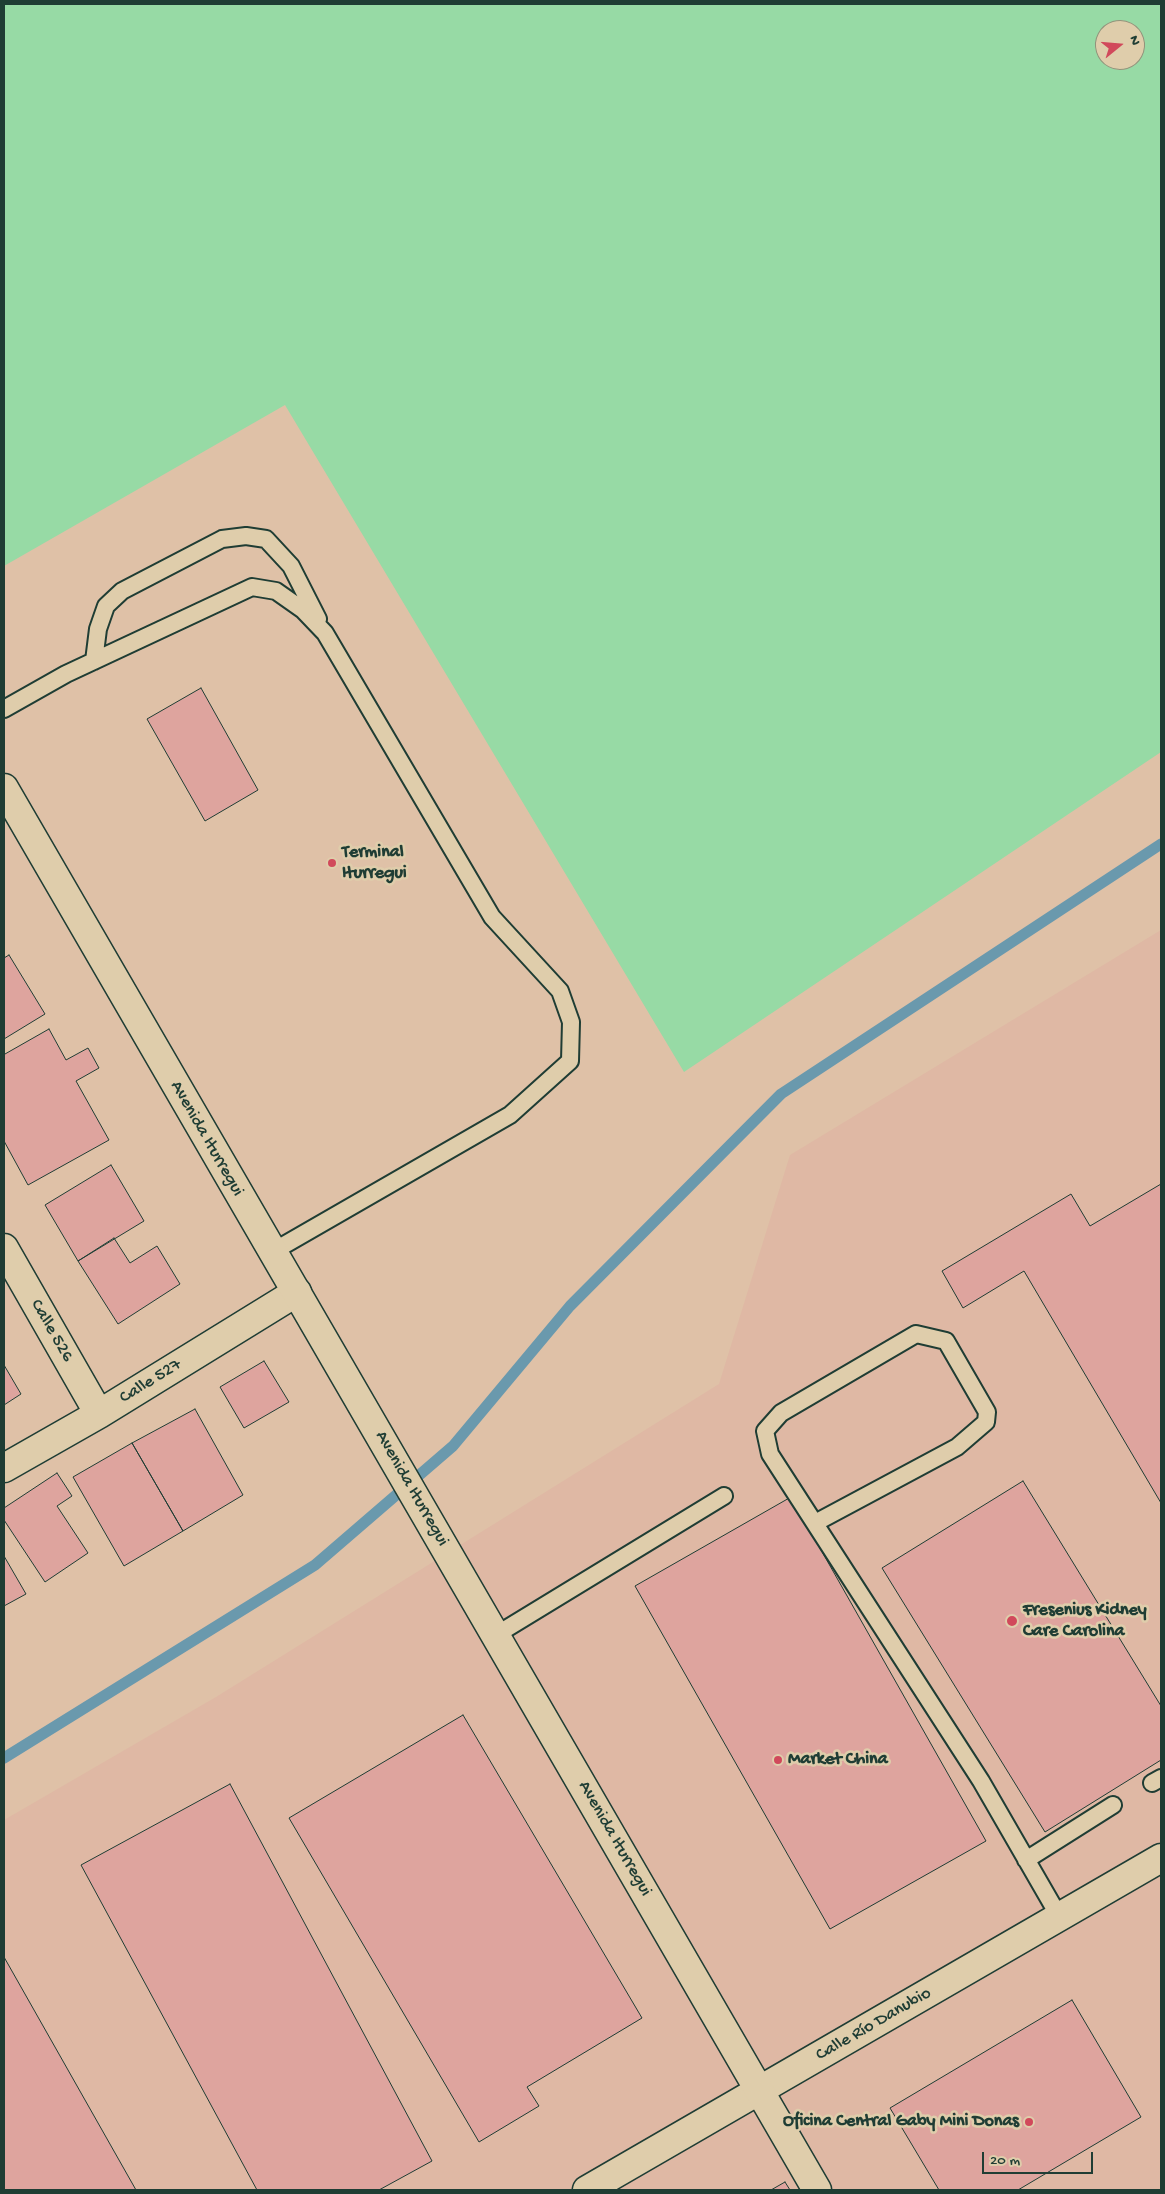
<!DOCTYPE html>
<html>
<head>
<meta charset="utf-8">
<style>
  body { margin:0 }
  #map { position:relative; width:1165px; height:2194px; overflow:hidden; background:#dfc1a7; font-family:"Gochi Hand",sans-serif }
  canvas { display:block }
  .frame { position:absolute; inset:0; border:5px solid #1f3d34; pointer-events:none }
  .north { position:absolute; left:1095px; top:20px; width:50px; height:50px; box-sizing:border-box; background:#dfcdab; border:1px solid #92937b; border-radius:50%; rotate:73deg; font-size:14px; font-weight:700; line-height:20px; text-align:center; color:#1f3d34 }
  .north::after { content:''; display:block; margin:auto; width:18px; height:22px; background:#d1495b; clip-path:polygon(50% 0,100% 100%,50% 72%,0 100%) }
  .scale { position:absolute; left:982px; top:2152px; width:111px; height:22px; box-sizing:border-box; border:2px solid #1f3d34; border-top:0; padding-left:6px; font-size:15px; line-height:18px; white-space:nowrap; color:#1f3d34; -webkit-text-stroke:4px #dfcdab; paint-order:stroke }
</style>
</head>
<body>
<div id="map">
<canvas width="1165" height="2194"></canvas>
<div class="frame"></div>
<div class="north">N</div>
<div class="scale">20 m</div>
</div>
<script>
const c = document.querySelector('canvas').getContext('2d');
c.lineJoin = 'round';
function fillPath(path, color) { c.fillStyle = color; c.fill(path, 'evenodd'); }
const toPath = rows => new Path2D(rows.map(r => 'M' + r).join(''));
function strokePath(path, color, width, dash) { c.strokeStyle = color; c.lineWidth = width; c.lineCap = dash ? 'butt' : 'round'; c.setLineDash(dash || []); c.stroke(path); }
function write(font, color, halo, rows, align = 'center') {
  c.font = font + ' "Gochi Hand",sans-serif'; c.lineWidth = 5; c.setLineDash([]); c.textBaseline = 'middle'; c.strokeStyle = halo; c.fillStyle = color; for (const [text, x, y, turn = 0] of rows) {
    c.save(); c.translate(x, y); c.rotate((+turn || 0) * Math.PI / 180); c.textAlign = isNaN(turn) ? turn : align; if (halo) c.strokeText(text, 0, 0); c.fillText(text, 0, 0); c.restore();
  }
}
fillPath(toPath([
  [1161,930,1161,2190,4,2190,4,1820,216,1697,719,1384,790,1155]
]), '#dfb8a4');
fillPath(toPath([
  [4,4,1161,4,1161,752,684,1072,285,405,4,566],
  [1105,30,1135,30,1135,60,1105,60]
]), '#97daa5');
strokePath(toPath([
  [4,1758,315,1565,453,1446,570,1306,781,1094,1161,844]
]), '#6a99ad', 11);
const building = toPath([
  [201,688,258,790,205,821,147,719,201,688],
  [9,955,45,1014,4,1039,4,958,9,955],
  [49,1029,66,1060,88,1048,99,1068,76,1081,109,1140,28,1185,4,1141,4,1053,5,1054,49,1029],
  [111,1165,144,1221,78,1261,45,1205,111,1165],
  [1161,1184,1161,1503,1024,1271,963,1308,942,1271,1071,1194,1090,1226,1161,1184],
  [114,1238,130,1263,157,1246,180,1284,118,1324,78,1261,114,1238],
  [264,1361,289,1402,244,1428,220,1387,264,1361],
  [4,1365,21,1394,4,1405,4,1365],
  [195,1409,243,1495,183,1531,132,1443,195,1409],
  [132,1443,183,1531,124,1566,73,1477,132,1443],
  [57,1473,72,1496,57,1506,88,1553,45,1582,4,1520,4,1508,57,1473],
  [1023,1481,1161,1706,1161,1760,1045,1832,882,1568,1023,1481],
  [791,1497,986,1841,830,1929,635,1586,791,1497],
  [4,1556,26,1594,4,1606,4,1556],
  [463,1715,642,2018,527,2087,539,2106,479,2142,289,1818,463,1715],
  [230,1784,432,2161,379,2190,257,2190,81,1865,230,1784],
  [4,1957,136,2190,4,2190,4,1957],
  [1072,2000,1141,2117,1018,2190,939,2190,890,2108,1072,2000],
  [785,2182,790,2190,771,2190,785,2182]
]);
fillPath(building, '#dea49e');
strokePath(building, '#1f3d34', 1);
const lane = toPath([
  [94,661,98,629,106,606,122,591,222,539,246,536,266,539,291,566,318,619],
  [4,709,66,674,252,587,276,591,303,610,325,633,492,917,560,991,571,1022,570,1061,510,1115,272,1252],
  [815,1523,957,1447,986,1422,987,1412,946,1341,916,1334,781,1413,765,1431,770,1454,981,1781,1060,1918],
  [496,1635,724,1496],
  [1152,1783,1161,1778],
  [1026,1860,1113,1805]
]);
const street = toPath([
  [4,1248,99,1414],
  [4,1468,99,1414,297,1292],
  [587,2190,1161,1858]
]);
const secondary = toPath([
  [4,788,817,2190]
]);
strokePath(lane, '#1f3d34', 20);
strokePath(street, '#1f3d34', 31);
strokePath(secondary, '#1f3d34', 31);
strokePath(lane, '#dfcdab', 16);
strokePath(street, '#dfcdab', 28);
strokePath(secondary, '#dfcdab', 28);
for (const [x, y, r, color] of [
  [332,863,5,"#d1495b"],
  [1012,1621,6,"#d1495b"],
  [778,1760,5,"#d1495b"],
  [1029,2122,5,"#d1495b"]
]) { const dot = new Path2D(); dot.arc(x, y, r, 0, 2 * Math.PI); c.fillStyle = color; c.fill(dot); strokePath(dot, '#dfcdab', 2); }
write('bold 18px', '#1f3d34', '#dfcdab', [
  ["Terminal",342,853],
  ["Iturregui",342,874],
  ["Fresenius Kidney",1023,1611],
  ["Care Carolina",1023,1632],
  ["Market China",788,1760],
  ["Oficina Central Gaby Mini Donas",1019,2122,"right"]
], 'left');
write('18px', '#1f3d34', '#dfcdab', [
  ["Avenida Iturregui",206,1139,60],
  ["Calle 526",51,1331,60],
  ["Calle 527",151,1382,-32],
  ["Avenida Iturregui",411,1489,60],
  ["Avenida Iturregui",614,1839,60],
  ["Calle Río Danubio",874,2025,-30]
]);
</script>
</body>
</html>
